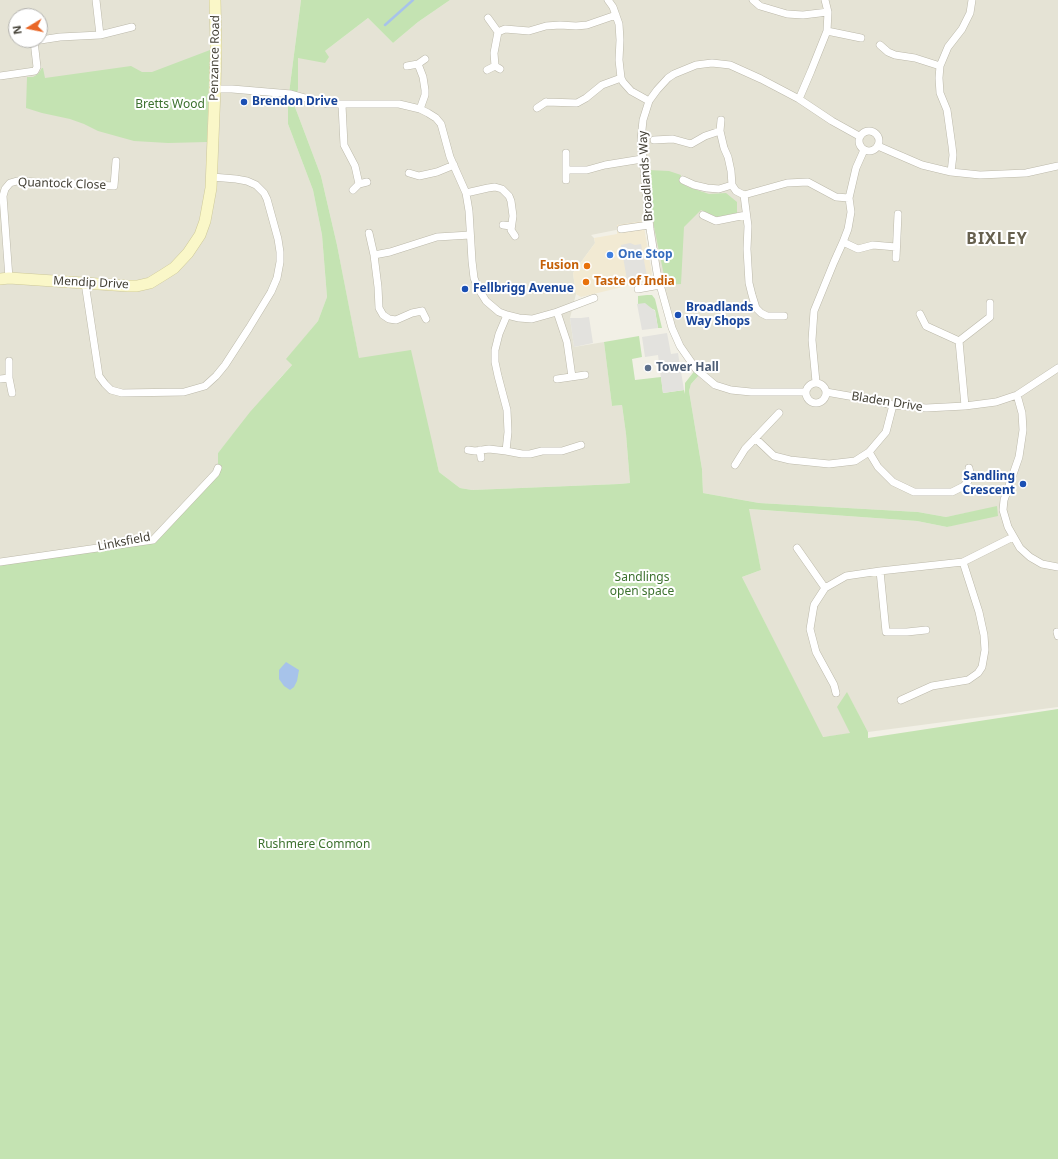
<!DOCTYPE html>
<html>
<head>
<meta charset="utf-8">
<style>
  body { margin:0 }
  #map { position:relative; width:1058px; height:1159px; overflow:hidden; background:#f2f0e6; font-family:"Noto Sans",sans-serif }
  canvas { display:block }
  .north { position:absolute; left:8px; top:8px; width:40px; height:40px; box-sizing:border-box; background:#fff; border:1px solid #b4b3af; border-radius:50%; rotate:260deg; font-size:11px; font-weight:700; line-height:16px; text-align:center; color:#444136 }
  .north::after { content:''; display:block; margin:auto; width:14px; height:18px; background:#e96626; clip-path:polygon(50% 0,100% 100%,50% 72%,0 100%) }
</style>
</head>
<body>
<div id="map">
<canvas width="1058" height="1159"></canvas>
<div class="north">N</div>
</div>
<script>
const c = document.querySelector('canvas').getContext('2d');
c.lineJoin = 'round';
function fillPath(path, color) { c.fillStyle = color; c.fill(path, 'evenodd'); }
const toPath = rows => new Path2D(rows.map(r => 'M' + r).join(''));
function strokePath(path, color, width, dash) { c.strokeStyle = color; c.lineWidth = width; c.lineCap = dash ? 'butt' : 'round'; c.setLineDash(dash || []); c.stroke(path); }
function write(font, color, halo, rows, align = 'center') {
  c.font = font + ' "Noto Sans",sans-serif'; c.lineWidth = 4; c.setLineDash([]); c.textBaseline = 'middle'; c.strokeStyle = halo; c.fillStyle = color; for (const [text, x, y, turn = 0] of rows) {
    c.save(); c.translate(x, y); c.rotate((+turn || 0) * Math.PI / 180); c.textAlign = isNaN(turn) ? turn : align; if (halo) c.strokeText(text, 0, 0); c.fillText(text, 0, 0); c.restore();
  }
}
fillPath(toPath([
  [0,0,301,0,288,101,288,124,313,190,322,235,327,297,318,321,287,359,292,365,280,378,218,453,218,468,153,540,0,562],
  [16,16,40,16,40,40,16,40],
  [450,0,1058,0,1058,707,868,732,847,693,850,734,822,737,742,577,761,570,748,509,917,521,947,527,997,507,946,517,918,512,759,503,703,493,702,469,689,391,691,384,701,373,672,328,649,225,621,229,591,235,594,238,595,243,573,273,576,294,570,318,574,347,604,342,612,406,622,405,626,434,630,483,619,484,472,490,460,488,439,472,433,447,359,359,337,245,321,176,295,107,298,89,298,58,325,51,368,18,393,43,418,22]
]), '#e5e3d5');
fillPath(toPath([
  [643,221,652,274,650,277,645,281,635,284,581,297,576,294,573,273,595,243,594,238,617,234,617,225]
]), '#f2ead3');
fillPath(toPath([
  [301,0,450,0,418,22,393,43,368,18,325,51,329,57,325,63,298,58,298,89,295,107,321,176,337,245,359,358,411,350,439,472,460,488,472,490,619,484,630,483,626,434,622,405,612,406,604,342,639,336,642,357,632,359,635,380,661,377,663,393,684,390,685,394,685,383,696,369,701,373,691,384,689,391,702,469,703,493,759,503,918,512,946,517,997,506,998,516,947,527,917,521,749,509,761,570,742,577,823,737,850,733,837,707,847,692,868,732,868,738,1058,709,1058,1159,0,1159,0,562,153,540,218,468,218,453,250,412,292,365,286,359,318,321,327,297,322,235,313,190,288,124,288,101],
  [210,50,207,142,168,143,134,141,98,131,84,124,70,119,42,113,26,108,27,77,33,77,38,74,42,68,43,68,45,78,131,66,142,72,152,72],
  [648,170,669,171,681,175,679,182,688,187,709,194,726,193,737,202,737,213,717,217,701,210,684,227,681,284,666,285,654,227],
  [647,295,652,295,655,299,662,328,658,328,655,310,638,304,638,296]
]), '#c4e3b2');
fillPath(toPath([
  [630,243,635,245,641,244,647,277,627,280,621,245],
  [645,303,655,311,658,328,642,330,637,304],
  [589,317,593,343,574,347,570,318,581,318],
  [667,333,671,354,678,353,684,390,663,393,658,355,645,357,642,337]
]), '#e3e2de');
fillPath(toPath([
  [286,662,299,670,297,681,294,687,290,690,284,686,279,679,279,670]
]), '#a7c3ea');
strokePath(toPath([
  [385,25,413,0]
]), '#a7c3ea', 2.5);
const street = toPath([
  [608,0,613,7,619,24,620,40,619,60,621,78,623,82,631,91,649,101],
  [753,0,760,6,787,14,803,15,828,12],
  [488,18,498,32],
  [827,31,861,38],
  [100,35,132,27],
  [880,45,888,52,895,55,915,58,940,66],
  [418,64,423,77,425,90,425,95,420,109],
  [407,66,418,64,425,59],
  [495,66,494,53,498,32,505,29,529,31,546,26,560,25,576,26,587,25,616,15],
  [487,70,495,66,500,69],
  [0,76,35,71,37,67,34,41,60,37,100,35,96,0],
  [215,89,232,89,291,94,327,104,399,104,420,109,428,113,436,118,441,124,450,157,466,193,469,211,472,261,474,278,478,288,486,301,499,312,507,315,519,318,532,319,557,312,594,298],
  [799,99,811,71,827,31,828,12,825,0],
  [546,102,577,103,586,98,602,85,621,78],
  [342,105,344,145,355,166,359,184],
  [537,108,546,102],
  [721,120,720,131,724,148,728,157,731,171,732,185,736,191,744,195],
  '859 141a10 10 0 1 1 20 0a10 10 0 1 1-20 0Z',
  [654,140,673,139,691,144,705,136,720,131],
  [878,146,922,165,951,172,980,175,1026,173,1058,166],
  [566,153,566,180],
  [566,170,587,170,605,165,642,159],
  [951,172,953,155,952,146,947,110,940,93,939,78,940,66,948,47,962,29,970,13,972,0],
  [409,173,419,176,437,172,454,165],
  [683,180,694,185,707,188,719,189,732,185],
  [353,190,359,184,367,182],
  [466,193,488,188,495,187,502,189,509,196,511,201,513,216,511,230,515,236],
  [703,215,716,221,746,215],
  [503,225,511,226],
  [621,229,649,225],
  [369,233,374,255],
  [843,242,858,249,873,245,896,247],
  [896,258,898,214],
  [9,278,3,196,5,189,10,183,17,181,114,186,116,161],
  [85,283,98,369,99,376,105,384,111,390,122,393,184,392,205,386,216,376,225,365,249,328,271,292,277,278,280,262,280,252,278,239,267,199,264,193,256,185,247,181,236,179,212,177],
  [638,289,660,285],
  [422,311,412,313,396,320,389,319,383,315,379,308,378,287,374,255,390,252,437,237,470,235],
  [422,311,426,319],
  [557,312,567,342,572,377],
  [920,314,926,326,959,341],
  [507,315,499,334,495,350,495,362,498,376,507,410,508,432,506,451,522,454,530,454,542,451,562,451,581,445],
  [784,316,767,316,761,313,756,308,752,295,749,283,747,249,748,226,744,195,787,183,808,182,836,197,849,198],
  [959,341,965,406],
  [959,341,990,317,990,303],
  [9,361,9,378],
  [0,379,9,378,12,393],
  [557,379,585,375],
  [816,382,812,340,814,311,834,262,843,242,848,229,851,212,849,198,856,168,864,150],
  '806 393a10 10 0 1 1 20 0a10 10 0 1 1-20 0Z',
  [806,392,751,392,731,390,715,385,696,369,680,346,672,328,662,292,657,273,650,229,641,140,643,120,649,101,657,90,668,78,674,74,696,65,712,63,730,65,761,79,799,99,832,121,859,136],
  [826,392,866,399,893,405,926,408,965,406,996,402,1017,395,1058,368],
  [1017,395,1022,413,1023,430,1019,457,1004,500,1003,510,1008,527,1020,548,1030,557,1042,564,1058,567],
  [755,438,774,456,790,460,829,464,855,461,869,452,886,432,893,405],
  [468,450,475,451,489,449,506,451],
  [480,450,481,458],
  [869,452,878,467,893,482,914,492,952,492,964,486,971,477,969,468],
  [735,465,745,449,779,413],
  [797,548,825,588],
  [0,562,153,540,216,473,218,468],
  [880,571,886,632,907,632,926,630],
  [1057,632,1058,636],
  [836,693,834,685,816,652,810,629,814,605,825,588,846,576,880,571,963,562,1013,537],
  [901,700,932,686,968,680,978,673,982,667,985,650,984,635,979,612,963,562]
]);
const secondary = toPath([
  [0,279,9,278,128,286,137,286,150,283,163,275,174,268,188,253,200,235,205,221,211,188,215,89,216,47,215,0]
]);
strokePath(street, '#bcb9aa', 8);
strokePath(secondary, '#cec999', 12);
strokePath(street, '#fff', 7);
strokePath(secondary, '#faf7c8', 11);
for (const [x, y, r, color] of [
  [244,102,4,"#1a4fb4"],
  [610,255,4,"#3f7fe0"],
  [587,266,4,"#e8710a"],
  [586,282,4,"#e8710a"],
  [465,289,4,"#1a4fb4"],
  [678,315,4,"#1a4fb4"],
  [648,368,4,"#5c6f8a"],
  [1023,484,4,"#1a4fb4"]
]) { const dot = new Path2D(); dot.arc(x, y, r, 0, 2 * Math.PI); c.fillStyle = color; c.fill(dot); strokePath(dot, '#fff', 1.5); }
write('12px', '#444136', '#fff', [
  ["Penzance Road",215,58,-89],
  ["Broadlands Way",646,176,-94],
  ["Quantock Close",62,184,2],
  ["Mendip Drive",91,283,3],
  ["Bladen Drive",887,402,9],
  ["Linksfield",124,542,-11]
]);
write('bold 12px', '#164399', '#fff', [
  ["Brendon Drive",252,102],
  ["Fellbrigg Avenue",473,289],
  ["Broadlands",686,308],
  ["Way Shops",686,322],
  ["Sandling",1015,477,"right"],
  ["Crescent",1015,491,"right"]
], 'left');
write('12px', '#3c712e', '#fff', [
  ["Bretts Wood",170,105],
  ["Sandlings",642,578],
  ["open space",642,592],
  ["Rushmere Common",314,845]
]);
write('bold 12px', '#366cbe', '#fff', [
  ["One Stop",618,255]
], 'left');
write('bold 12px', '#c56008', '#fff', [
  ["Fusion",579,266],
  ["Taste of India",594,282,"left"]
], 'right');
write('bold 12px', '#4e5e75', '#fff', [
  ["Tower Hall",656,368]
], 'left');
c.letterSpacing = '1px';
write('bold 16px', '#66604e', '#fff', [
  ["BIXLEY",997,239]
]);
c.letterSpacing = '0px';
</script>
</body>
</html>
